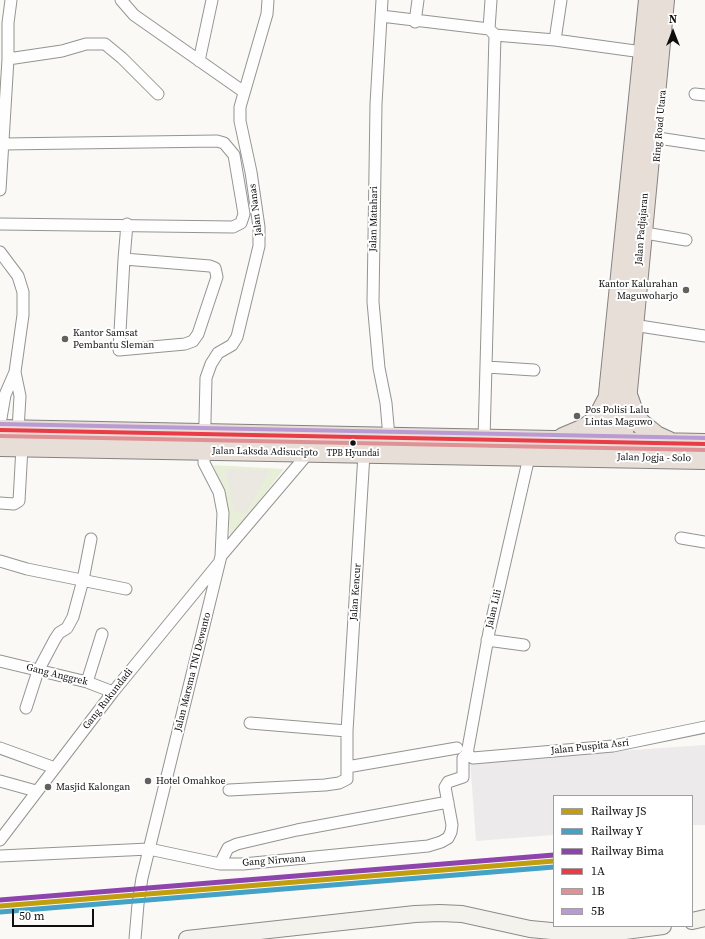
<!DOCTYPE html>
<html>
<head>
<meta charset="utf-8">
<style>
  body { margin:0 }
  #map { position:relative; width:705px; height:939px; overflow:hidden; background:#fbf9f6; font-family:"Source Serif 4",serif }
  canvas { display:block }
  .legend { position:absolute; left:553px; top:795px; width:140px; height:132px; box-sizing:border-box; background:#fff; border:1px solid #9f9f9f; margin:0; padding:5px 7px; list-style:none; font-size:12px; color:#0f0f0f }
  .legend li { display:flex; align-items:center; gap:8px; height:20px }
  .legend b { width:20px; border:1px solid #9f9f9f }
  .north { position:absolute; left:653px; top:12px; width:40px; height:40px; -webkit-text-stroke:3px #fff; paint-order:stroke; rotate:0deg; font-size:11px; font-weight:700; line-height:16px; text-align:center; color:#0f0f0f }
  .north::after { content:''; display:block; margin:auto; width:14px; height:18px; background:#0f0f0f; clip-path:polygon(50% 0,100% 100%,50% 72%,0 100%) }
  .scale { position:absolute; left:12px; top:909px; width:82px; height:18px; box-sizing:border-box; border:2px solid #0f0f0f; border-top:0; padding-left:5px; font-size:12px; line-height:14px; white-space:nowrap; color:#0f0f0f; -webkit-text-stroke:3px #fff; paint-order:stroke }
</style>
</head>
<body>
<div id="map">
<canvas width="705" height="939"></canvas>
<ul class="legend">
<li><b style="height:5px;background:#c19e0e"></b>Railway JS</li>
<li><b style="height:5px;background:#43a2c5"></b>Railway Y</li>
<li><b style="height:5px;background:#8e44ad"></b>Railway Bima</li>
<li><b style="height:5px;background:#e93c46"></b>1A</li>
<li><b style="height:5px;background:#de9296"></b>1B</li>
<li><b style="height:5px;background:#ba9ad3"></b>5B</li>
</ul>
<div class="north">N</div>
<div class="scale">50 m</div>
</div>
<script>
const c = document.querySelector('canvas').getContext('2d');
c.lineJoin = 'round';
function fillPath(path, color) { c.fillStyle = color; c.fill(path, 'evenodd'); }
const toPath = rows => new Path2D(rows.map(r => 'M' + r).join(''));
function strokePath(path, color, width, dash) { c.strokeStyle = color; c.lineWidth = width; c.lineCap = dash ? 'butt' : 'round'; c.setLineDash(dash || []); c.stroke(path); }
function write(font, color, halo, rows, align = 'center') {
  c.font = font + ' "Source Serif 4",serif'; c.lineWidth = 4; c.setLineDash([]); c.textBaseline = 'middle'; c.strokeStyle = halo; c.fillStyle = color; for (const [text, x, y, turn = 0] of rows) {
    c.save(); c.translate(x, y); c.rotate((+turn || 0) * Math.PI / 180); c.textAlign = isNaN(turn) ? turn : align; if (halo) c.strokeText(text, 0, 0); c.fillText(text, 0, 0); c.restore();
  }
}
fillPath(toPath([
  [705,745,705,825,692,825,692,796,554,796,554,835,476,841,470,761]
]), '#edeaec');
fillPath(toPath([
  [213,465,284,469,230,539,229,521,223,488]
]), '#e8efd8');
fillPath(toPath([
  [225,469,270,470,245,514,234,511]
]), '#ebe7e1');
const street = toPath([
  [121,0,134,15,244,92],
  [382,0,376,104,373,302,379,368,386,403,389,437],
  [381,16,489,29,495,35,555,40,635,51],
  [415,22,418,0],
  [489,29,491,0],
  [555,40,561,0],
  [8,59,62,51,86,44,105,44,122,58,158,94],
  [199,61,212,0],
  [695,94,705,95],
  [658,138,705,145],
  [0,190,8,59,8,23,11,0],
  [0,224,233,227,241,223,244,214,234,155,224,143,217,141,3,144],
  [651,234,686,240],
  [0,252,18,276,23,292,23,315,15,372,20,396,18,430],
  [124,259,210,266,215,268,217,277,198,334,193,341,185,344,119,350,124,259,127,224],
  [633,325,705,336],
  [487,367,534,370],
  [0,424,5,395,15,372],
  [484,439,495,35],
  [529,457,489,632,467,754,473,758,613,746,705,727],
  [0,503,14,504,19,501,22,447],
  [681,538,705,542],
  [221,556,223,513,219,492,204,463,206,378,211,364,218,353,232,345,237,337,259,246,259,227,251,172,240,121,240,107,267,14,268,0],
  [0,561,27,569,126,589],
  [487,640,524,645],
  [0,661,87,682,113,692],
  [87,682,102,634],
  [26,708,38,671,55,639,59,633,67,628,73,617,83,580,91,539],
  [250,723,347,731],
  [0,748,55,768],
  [347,767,457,748],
  [0,781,36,791],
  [229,790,325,785,339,783,347,779,347,731,364,454],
  [0,840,113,692,218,564],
  [0,856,149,849,220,864,243,864,428,846,441,842,448,838,451,832,452,825,445,787,448,782,463,777,463,758,467,754],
  [220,864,228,848,237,844,297,830,448,802],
  [135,939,138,904,142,878,221,556,311,450]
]);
const secondary = toPath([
  [692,921,705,918],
  [187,939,415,914,440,913,462,914,530,929,562,932,625,931,663,926]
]);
const highway = toPath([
  [627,395,633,412,640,423,656,436,669,442],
  [0,430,705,444],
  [563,438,582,430,592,424,599,416,607,401],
  [0,446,705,459],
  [603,453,649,0],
  [621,454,664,0]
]);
strokePath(street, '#959493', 13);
strokePath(secondary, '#8c8b8a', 18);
strokePath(highway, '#838280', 22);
strokePath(street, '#fefefe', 11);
strokePath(secondary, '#f4f2ec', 16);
strokePath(highway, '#e8ded8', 20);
strokePath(toPath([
  [0,430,705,444]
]), '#e93c46', 4);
strokePath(toPath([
  [0,436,705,450]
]), '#de9296', 4);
strokePath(toPath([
  [0,424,705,438]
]), '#ba9ad3', 4);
strokePath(toPath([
  [0,906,554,861]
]), '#c19e0e', 5);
strokePath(toPath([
  [0,912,554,867]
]), '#43a2c5', 5);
strokePath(toPath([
  [0,900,554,855]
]), '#8e44ad', 5);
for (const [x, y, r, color] of [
  [686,290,4,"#626160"],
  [65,339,4,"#626160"],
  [577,416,4,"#626160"],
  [353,443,3.5,"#0f0f0f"],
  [148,781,4,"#626160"],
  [48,787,4,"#626160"]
]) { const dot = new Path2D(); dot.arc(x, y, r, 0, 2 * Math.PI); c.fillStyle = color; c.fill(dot); strokePath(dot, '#fff', 1.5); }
write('9px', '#0f0f0f', '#fff', [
  ["TPB Hyundai",353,454]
]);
write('10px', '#0f0f0f', '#fff', [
  ["Ring Road Utara",660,126,-85],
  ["Jalan Nanas",256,210,-97],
  ["Jalan Matahari",374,219,-89],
  ["Jalan Padjajaran",642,229,-85],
  ["Jalan Laksda Adisucipto",265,452,1],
  ["Jalan Jogja - Solo",654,458,1],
  ["Jalan Kencur",356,592,-86],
  ["Jalan Lili",494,609,-77],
  ["Jalan Marsma TNI Dewanto",193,672,-76],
  ["Gang Anggrek",57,675,14],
  ["Gang Rukundadi",108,699,-52],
  ["Jalan Puspita Asri",590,747,-6],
  ["Gang Nirwana",274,861,-4]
]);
write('10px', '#0f0f0f', '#fff', [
  ["Kantor Kalurahan",678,284,"right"],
  ["Maguwoharjo",678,296,"right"],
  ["Kantor Samsat",73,333],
  ["Pembantu Sleman",73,345],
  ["Pos Polisi Lalu",585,410],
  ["Lintas Maguwo",585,422],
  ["Hotel Omahkoe",156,781],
  ["Masjid Kalongan",56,787]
], 'left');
</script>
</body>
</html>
